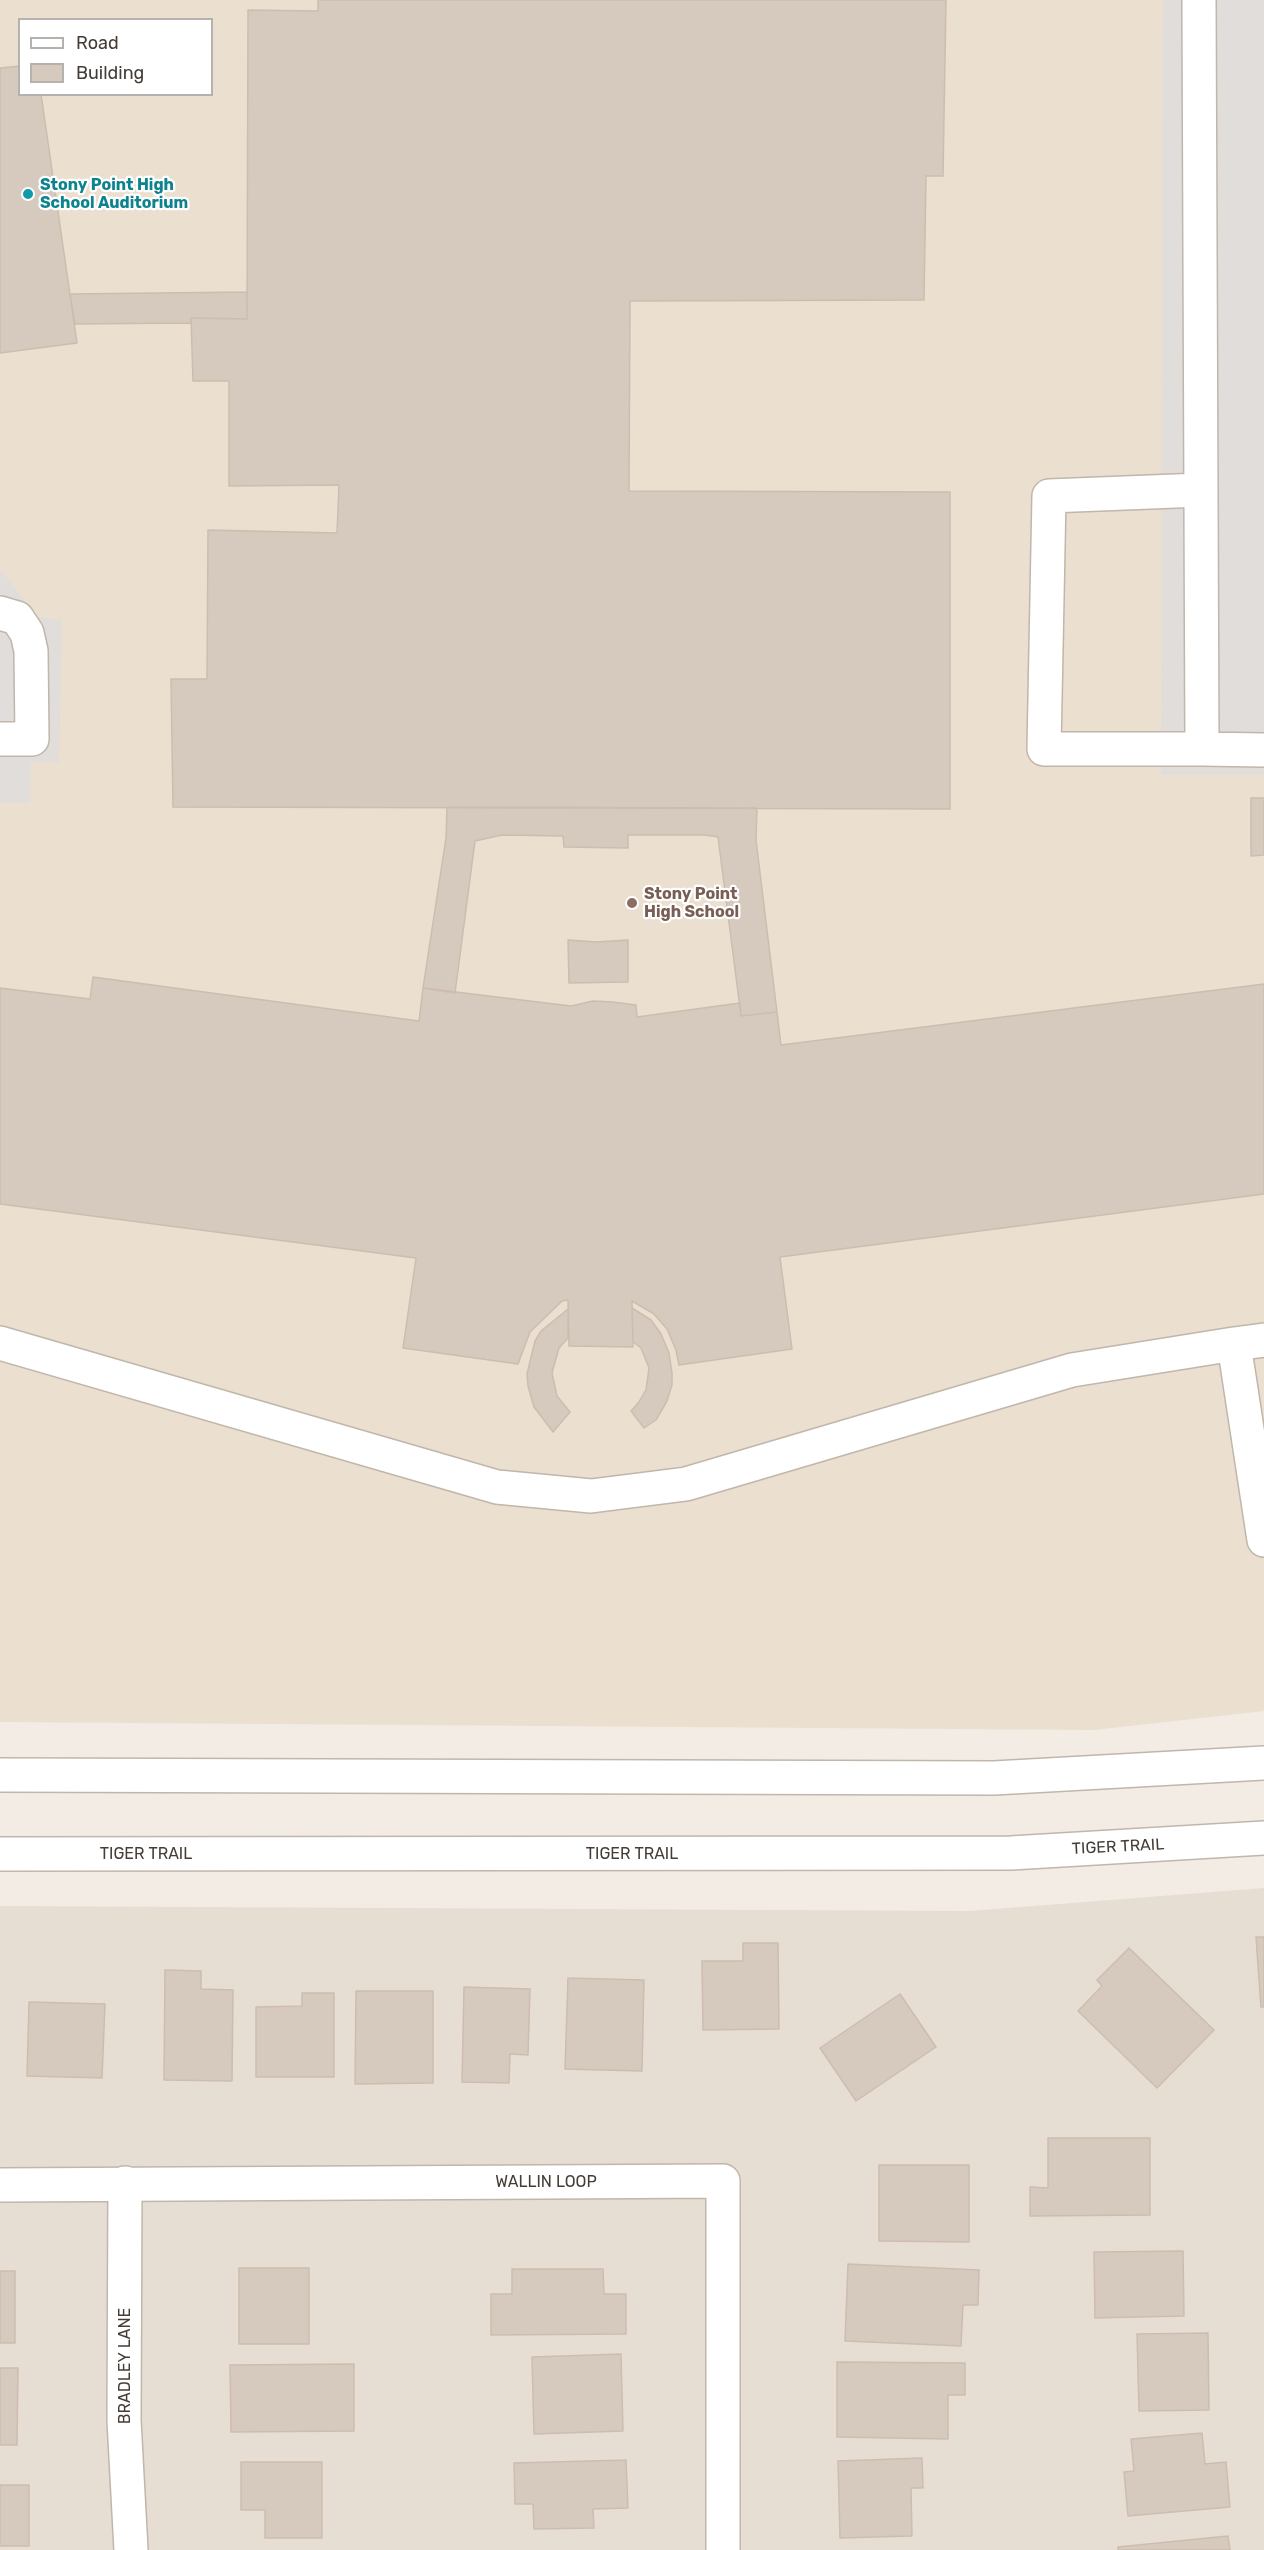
<!DOCTYPE html>
<html>
<head>
<meta charset="utf-8">
<style>
  body { margin:0 }
  #map { position:relative; width:1264px; height:2550px; overflow:hidden; background:#f2ece5; font-family:Rubik,sans-serif }
  canvas { display:block }
  .legend { position:absolute; left:18px; top:18px; width:195px; height:78px; box-sizing:border-box; background:#fff; border:2px solid #b4b1ae; margin:0; padding:8px 10px; list-style:none; font-size:18px; color:#443c35 }
  .legend li { display:flex; align-items:center; gap:12px; height:30px }
  .legend b { width:30px; border:2px solid #b4b1ae }
</style>
</head>
<body>
<div id="map">
<canvas width="1264" height="2550"></canvas>
<ul class="legend">
<li><b style="height:8px;background:#fff"></b>Road</li>
<li><b style="height:16px;background:#d6c9be"></b>Building</li>
</ul>
</div>
<script>
const c = document.querySelector('canvas').getContext('2d');
c.lineJoin = 'round';
function fillPath(path, color) { c.fillStyle = color; c.fill(path, 'evenodd'); }
const toPath = rows => new Path2D(rows.map(r => 'M' + r).join(''));
function strokePath(path, color, width, dash) { c.strokeStyle = color; c.lineWidth = width; c.lineCap = dash ? 'butt' : 'round'; c.setLineDash(dash || []); c.stroke(path); }
function write(font, color, halo, rows, align = 'center') {
  c.font = font + ' Rubik,sans-serif'; c.lineWidth = 4.5; c.setLineDash([]); c.textBaseline = 'middle'; c.strokeStyle = halo; c.fillStyle = color; for (const [text, x, y, turn = 0] of rows) {
    c.save(); c.translate(x, y); c.rotate((+turn || 0) * Math.PI / 180); c.textAlign = isNaN(turn) ? turn : align; if (halo) c.strokeText(text, 0, 0); c.fillText(text, 0, 0); c.restore();
  }
}
fillPath(toPath([
  [1264,1888,1264,2550,0,2550,0,1906,969,1911]
]), '#e6ded3');
fillPath(toPath([
  [0,0,1264,0,1264,1711,1094,1730,0,1722],
  [20,20,212,20,212,94,20,94]
]), '#ebdfcf');
fillPath(toPath([
  [1163,0,1264,0,1264,775,1161,775],
  [0,569,37,617,62,620,59,762,31,762,30,803,0,803]
]), '#e0ddda');
const building = toPath([
  [318,0,946,0,943,176,926,176,924,300,630,301,629,491,950,492,950,809,173,807,171,679,207,679,208,530,337,533,339,485,229,486,229,381,193,381,191,318,247,319,248,10,318,11,318,0],
  [20,66,20,94,41,94,77,343,0,353,0,68,20,66],
  [247,292,247,319,191,318,191,323,75,324,70,294,247,292],
  [1251,798,1264,798,1264,855,1251,856,1251,798],
  [447,807,757,808,756,840,777,1012,741,1016,718,837,705,835,628,835,628,848,564,847,563,836,502,835,475,841,455,993,423,988,446,838,447,807],
  [568,940,596,942,628,940,628,982,569,983,568,940],
  [93,977,419,1021,423,988,571,1006,593,1001,613,1002,636,1005,637,1017,740,1003,741,1016,777,1012,781,1045,1264,984,1264,1194,780,1257,792,1349,679,1365,676,1350,667,1329,654,1314,632,1301,633,1347,569,1346,568,1300,562,1301,530,1332,518,1364,403,1348,416,1258,0,1204,0,988,90,999,93,977],
  [632,1308,651,1320,661,1334,669,1353,672,1373,672,1385,667,1401,656,1420,644,1428,631,1411,639,1402,646,1390,649,1368,641,1348,633,1342,632,1308],
  [568,1309,568,1338,559,1348,552,1373,557,1396,570,1412,553,1432,534,1407,528,1386,527,1374,535,1341,541,1331,568,1309],
  [1256,1937,1264,1937,1264,2007,1261,2007,1256,1937],
  [743,1943,778,1943,779,2029,703,2030,702,1961,743,1961,743,1943],
  [1129,1948,1214,2030,1157,2088,1078,2011,1102,1986,1097,1980,1129,1948],
  [165,1970,201,1971,201,1989,233,1990,232,2081,164,2080,165,1970],
  [568,1978,644,1980,642,2071,565,2069,568,1978],
  [464,1987,530,1989,528,2055,510,2054,509,2083,462,2082,464,1987],
  [356,1991,433,1991,433,2083,355,2084,356,1991],
  [302,1993,334,1993,334,2077,256,2077,256,2007,302,2006,302,1993],
  [900,1994,936,2047,856,2101,820,2048,900,1994],
  [29,2002,105,2004,102,2078,27,2076,29,2002],
  [1048,2138,1150,2138,1150,2215,1030,2216,1030,2187,1048,2188,1048,2138],
  [879,2165,969,2165,969,2242,879,2241,879,2165],
  [1183,2251,1184,2316,1095,2318,1094,2252,1183,2251],
  [848,2264,979,2270,978,2305,963,2305,961,2346,845,2341,848,2264],
  [239,2268,309,2268,309,2344,239,2344,239,2268],
  [512,2269,603,2269,604,2294,626,2294,626,2334,491,2335,491,2294,512,2294,512,2269],
  [0,2271,15,2271,15,2343,0,2343,0,2271],
  [1208,2333,1209,2410,1139,2411,1137,2334,1208,2333],
  [621,2354,623,2431,534,2434,532,2357,621,2354],
  [837,2362,965,2363,965,2395,948,2395,948,2439,837,2437,837,2362],
  [354,2364,354,2431,231,2432,230,2365,354,2364],
  [0,2368,18,2368,17,2445,0,2445,0,2368],
  [1202,2433,1205,2464,1226,2462,1230,2507,1128,2516,1124,2472,1134,2471,1131,2439,1202,2433],
  [922,2458,923,2488,911,2488,912,2536,840,2538,838,2461,922,2458],
  [626,2460,628,2508,593,2509,594,2528,534,2529,533,2504,515,2504,514,2463,626,2460],
  [241,2462,322,2462,322,2538,265,2538,265,2510,241,2510,241,2462],
  [0,2485,29,2485,29,2546,0,2546,0,2485],
  [1228,2536,1230,2550,1118,2550,1118,2547,1228,2536]
]);
fillPath(building, '#d6c9be');
strokePath(building, '#cebdae', 1.5);
const minor = toPath([
  [1199,0,1202,749,1264,750],
  [1201,490,1049,496,1044,749,1202,749],
  [0,613,17,618,27,633,31,651,32,739,0,739],
  [0,1343,497,1487,591,1496,686,1484,1072,1370,1234,1344,1264,1540],
  [1234,1344,1264,1340],
  [0,1775,994,1778,1264,1763],
  [0,1854,1011,1853,1264,1838],
  [125,2183,124,2420,131,2550],
  [0,2185,723,2181,723,2550]
]);
strokePath(minor, '#c0b6ab', 36);
strokePath(minor, '#fff', 33);
for (const [x, y, r, color] of [
  [28,194,6,"#0f9aa8"],
  [632,903,6,"#8d6e63"]
]) { const dot = new Path2D(); dot.arc(x, y, r, 0, 2 * Math.PI); c.fillStyle = color; c.fill(dot); strokePath(dot, '#fff', 2); }
write('bold 16px', '#0d838f', '#fff', [
  ["Stony Point High",40,185],
  ["School Auditorium",40,203]
], 'left');
write('bold 16px', '#785e54', '#fff', [
  ["Stony Point",644,894],
  ["High School",644,912]
], 'left');
write('16px', '#443c35', '#fff', [
  ["TIGER TRAIL",1118,1847,-3],
  ["TIGER TRAIL",146,1854],
  ["TIGER TRAIL",632,1854],
  ["WALLIN LOOP",546,2182],
  ["BRADLEY LANE",125,2366,-90]
]);
</script>
</body>
</html>
